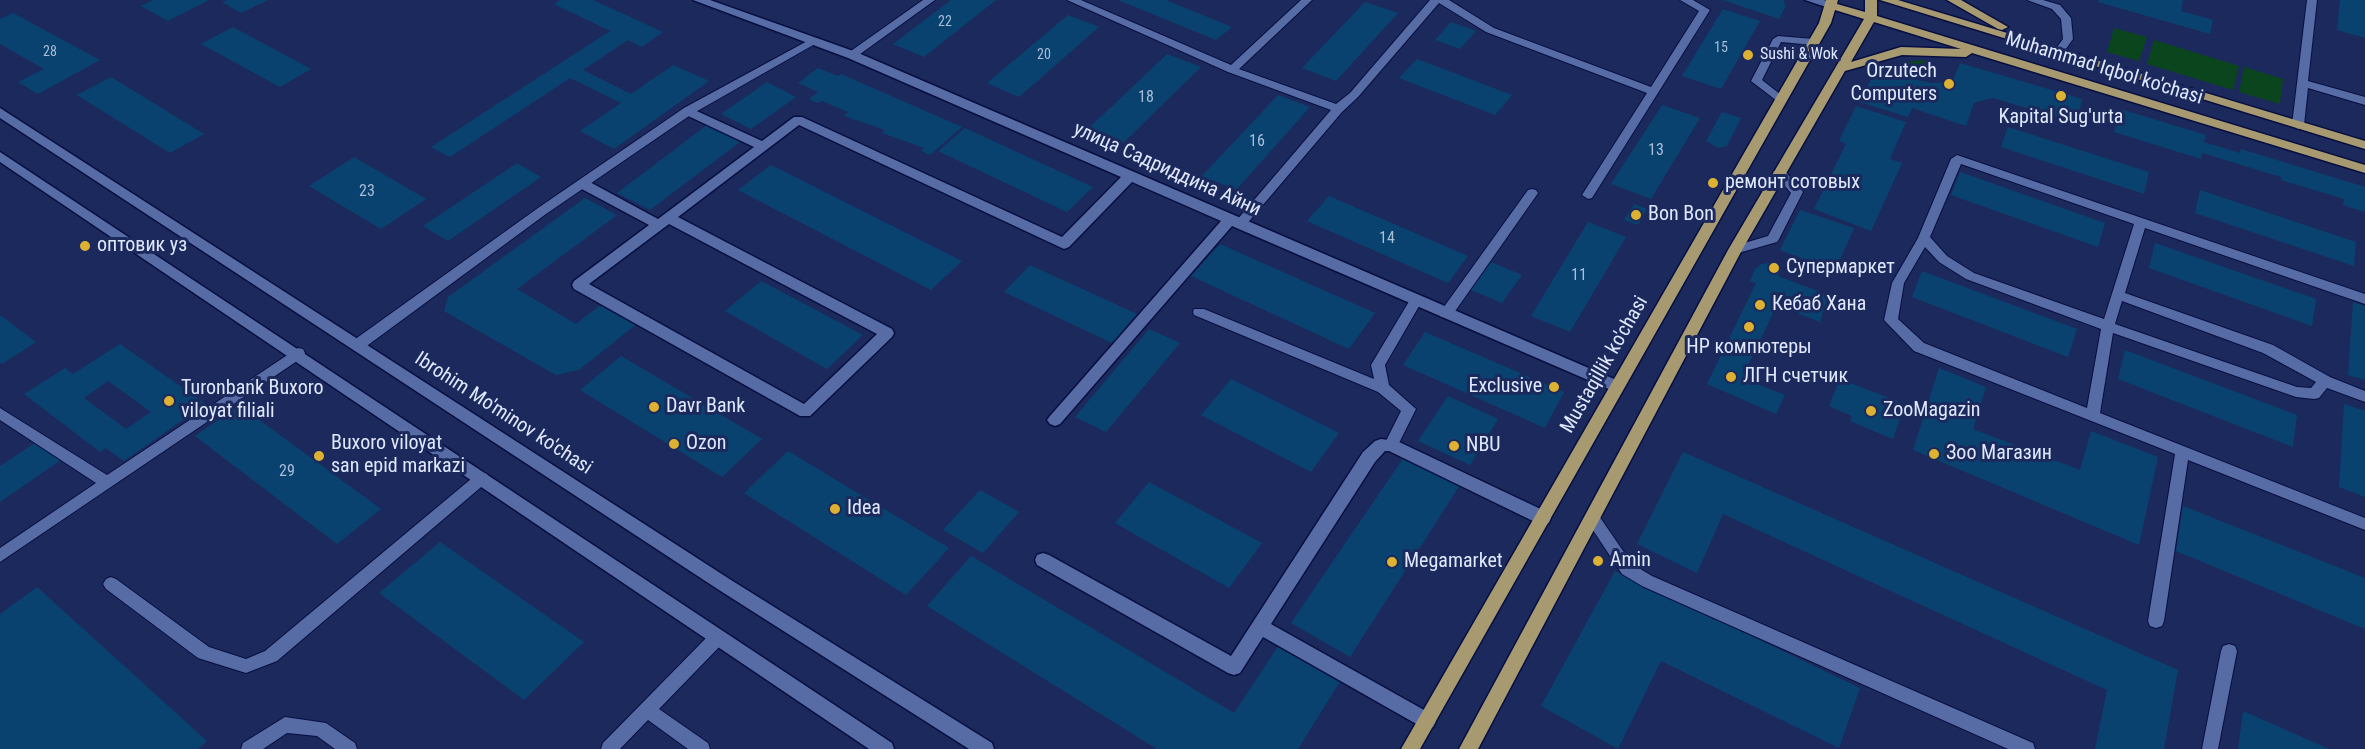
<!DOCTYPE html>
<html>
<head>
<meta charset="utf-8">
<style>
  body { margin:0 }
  canvas { display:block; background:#1b295d }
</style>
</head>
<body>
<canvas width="2365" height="749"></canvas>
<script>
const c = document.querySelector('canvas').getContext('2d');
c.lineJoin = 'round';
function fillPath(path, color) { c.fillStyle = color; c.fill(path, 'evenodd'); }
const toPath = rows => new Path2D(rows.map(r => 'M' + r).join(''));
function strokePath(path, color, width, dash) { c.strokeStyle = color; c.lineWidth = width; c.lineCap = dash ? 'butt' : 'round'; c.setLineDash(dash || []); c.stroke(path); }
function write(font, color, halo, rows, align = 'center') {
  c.font = font + ' "Roboto Condensed",sans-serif'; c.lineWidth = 6; c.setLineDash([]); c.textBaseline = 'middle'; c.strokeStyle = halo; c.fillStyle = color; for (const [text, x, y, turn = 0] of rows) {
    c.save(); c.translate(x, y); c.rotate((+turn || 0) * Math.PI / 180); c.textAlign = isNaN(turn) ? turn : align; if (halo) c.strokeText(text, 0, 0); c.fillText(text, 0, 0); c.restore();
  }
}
fillPath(toPath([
  [2114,28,2147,37,2139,61,2107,52],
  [2154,40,2239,66,2233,90,2147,64],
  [1924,60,1931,79,1919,77,1889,64],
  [2244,67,2283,79,2280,104,2239,92]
]), '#0b451d');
fillPath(toPath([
  [153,0,209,0,168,21,141,6],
  [227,0,268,0,241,13,222,2],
  [560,0,593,0,663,32,642,47,628,40,583,70,631,94,673,65,709,81,614,149,580,131,621,103,570,78,450,157,431,147,610,31,554,4],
  [951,0,996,0,924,57,893,44],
  [1118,0,1166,0,1232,27,1216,40],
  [1723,0,1783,0,1786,6,1779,19],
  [2099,0,2183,0,2181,11,2213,20,2210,34,2098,2],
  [2340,0,2365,0,2365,38,2337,30],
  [1365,2,1398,13,1336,81,1302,68],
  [1723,9,1760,21,1721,89,1682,76],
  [13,13,100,60,38,94,18,82,44,69,0,44,0,19],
  [1068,15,1099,27,1019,97,987,83],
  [1451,22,1476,31,1460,49,1435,40],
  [233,27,311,69,280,87,201,44],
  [1167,54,1201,67,1123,143,1089,128],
  [1417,59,1512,95,1495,115,1399,78],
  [1960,63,2082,99,2077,123,1993,98,1974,103,1966,126,1912,108,1908,117,1859,102,1875,72,1884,71,1909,80,1910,78,1931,83,1952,82],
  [818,68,838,76,841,74,962,127,930,155,921,151,924,148,882,133,885,130,844,116,848,112,822,101,818,103,809,99,818,92,798,83],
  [111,77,204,134,170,153,77,95],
  [767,82,796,97,751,129,721,114],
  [1278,95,1310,107,1236,190,1202,176],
  [1662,105,1700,118,1651,199,1611,184],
  [1856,106,1906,122,1890,159,1902,163,1871,231,1814,209,1846,144,1839,141],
  [2120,109,2206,135,2204,142,2240,153,2241,149,2365,187,2365,212,2343,205,2344,199,2281,180,2281,177,2202,153,2201,159,2114,132],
  [1722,112,1741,118,1727,146,1718,148,1706,141],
  [707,125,740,142,650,210,617,193],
  [2008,127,2149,172,2144,194,2001,147],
  [965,128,1093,187,1067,212,938,151],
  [354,157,426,199,381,229,309,186],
  [517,163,541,177,448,241,423,226],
  [771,165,962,261,931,290,738,190],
  [1960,172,2105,223,2098,247,1951,195],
  [2200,190,2356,242,2354,266,2195,213],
  [1329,196,1468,256,1448,283,1307,221],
  [585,198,617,215,517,289,576,324,603,303,638,323,579,370,556,375,444,311,448,297],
  [1634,204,1647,209,1638,225,1624,220],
  [1800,210,1854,228,1835,271,1780,250],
  [1588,222,1626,237,1570,332,1531,316],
  [2155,243,2316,299,2312,326,2149,268],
  [1220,244,1375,313,1349,349,1191,276],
  [1491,262,1522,275,1502,303,1471,290],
  [1769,263,1782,269,1778,276,1828,295,1820,322,1777,305,1742,378,1785,395,1776,414,1707,384,1756,283,1750,281,1755,269,1761,264],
  [1030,265,1137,314,1112,343,1004,292],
  [1922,271,2077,329,2068,357,1912,297],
  [761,281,863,335,827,369,725,311],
  [2353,302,2365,306,2365,380,2348,375],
  [0,315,36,342,2,364,0,362],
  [1149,329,1180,343,1106,432,1075,417],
  [1425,332,1564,392,1545,428,1403,365],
  [120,344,206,404,124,461,106,448,100,452,24,394,65,368,73,374],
  [108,381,151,412,126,429,84,398],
  [2125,350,2297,415,2293,447,2118,379],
  [621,356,762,439,722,477,580,390],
  [1939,368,1986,387,1973,429,2080,470,2091,431,2158,457,2139,545,1913,450],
  [1231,379,1339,433,1311,472,1201,415],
  [1840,379,1905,404,1893,439,1850,421,1852,416,1829,406],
  [1448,396,1498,419,1470,465,1418,441],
  [2344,404,2365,411,2365,497,2339,487],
  [239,405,381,509,337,544,195,436],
  [38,441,61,460,0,502,0,466],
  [788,451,949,548,906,595,744,493],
  [1683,452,2178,670,2164,749,2095,749,2107,690,1723,514,1697,573,1637,544],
  [1404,457,1460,485,1350,657,1291,623],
  [1149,482,1262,543,1229,588,1115,523],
  [980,490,1019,512,983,553,943,530],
  [2183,506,2365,578,2365,629,2176,551],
  [440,542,584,642,524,700,379,593],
  [971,556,1234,713,1279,645,1341,680,1298,749,1157,749,927,606],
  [1615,571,1860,688,1839,748,1661,661,1618,749,1541,706],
  [37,587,207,741,198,749,0,749,0,614],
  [2243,711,2329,749,2238,749]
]), '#09426f');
const lane = toPath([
  [923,0,935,0,856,57,848,57,848,53,923,0],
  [1067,0,1081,0,1231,65,1301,0,1312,0,1239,69,1336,104,1350,93,1430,0,1449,0,1494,28,1651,87,1699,11,1680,0,1693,0,1710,10,1592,198,1588,199,1582,195,1647,93,1486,32,1439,3,1358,97,1342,112,1245,226,1241,227,1237,226,1235,223,1237,220,1331,110,1228,72,1067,0],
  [2027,0,2043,0,2060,5,2071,18,2073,39,2063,53,2055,53,2054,51,2063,39,2061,19,2052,9,2027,0],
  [2307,0,2317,0,2308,81,2365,97,2365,105,2308,88,2304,125,2298,129,2292,125,2307,0],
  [1778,36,1814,39,1819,42,1814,45,1781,42,1762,80,1785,98,1787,100,1781,104,1751,81,1773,39,1778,36],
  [811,39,816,42,815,44,692,114,546,214,364,348,354,348,352,344,354,340,538,208,684,108,811,39],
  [1957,155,2365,294,2365,304,2145,228,2125,293,2273,345,2330,377,2365,391,2365,402,2327,388,2319,398,2314,399,2296,397,2113,333,2100,413,2365,518,2365,530,2188,460,2164,621,2162,626,2156,628,2150,626,2148,621,2175,454,1914,351,1884,320,1892,283,1918,238,1951,159,1957,155],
  [1961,164,2134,224,2104,319,1974,273,1947,256,1930,237,1961,164],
  [1925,247,1939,262,1966,279,2101,329,2087,408,1924,343,1898,319,1904,283,1925,247],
  [2122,301,2263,353,2316,382,2311,388,2297,387,2115,324,2122,301],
  [1779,168,1783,169,1803,192,1779,239,1777,242,1735,254,1731,253,1729,250,1731,247,1768,236,1791,193,1773,172,1779,168],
  [1532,189,1536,190,1538,193,1536,196,1451,317,1441,317,1440,314,1441,311,1528,190,1532,189],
  [1416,296,1422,301,1385,365,1389,385,1416,409,1396,449,1391,451,1386,449,1384,445,1401,411,1378,392,1194,315,1193,312,1194,309,1204,309,1374,379,1371,365,1411,298,1416,296],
  [298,348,303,349,305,353,303,357,0,562,0,548,96,483,0,420,0,408,107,475,298,348],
  [482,472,487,474,489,478,487,482,277,661,246,673,198,658,106,589,103,584,106,579,111,577,116,579,209,647,246,659,265,651,477,474,482,472],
  [1592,511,1597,513,1632,564,1652,576,2033,743,2035,749,2008,749,1642,586,1622,574,1587,521,1585,517,1587,513,1592,511],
  [718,630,724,632,726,637,724,642,659,709,708,743,710,749,688,749,648,720,620,749,601,749,603,743,712,632,718,630],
  [2229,644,2235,646,2237,651,2218,749,2202,749,2221,651,2223,646,2229,644],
  [285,717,326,723,355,743,357,749,335,749,317,736,287,733,263,749,241,749,243,743,285,717]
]);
const street = toPath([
  [693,0,710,0,856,52,1621,382,1624,386,1621,390,1616,392,1611,390,1232,226,1060,424,1055,426,1050,424,1047,420,1050,416,1221,221,1132,182,1069,247,1064,249,799,125,678,217,892,329,894,333,892,337,810,416,800,416,574,289,572,285,574,281,649,225,578,187,576,184,578,181,588,181,658,219,754,147,684,114,684,108,688,107,762,141,794,117,802,117,1062,237,1121,177,848,58,693,0],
  [669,224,877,334,804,404,589,284,669,224],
  [1381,439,1397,441,1549,513,1551,518,1549,523,1543,525,1537,523,1389,451,1385,451,1375,462,1271,624,1433,715,1436,721,1433,727,1427,730,1263,637,1240,673,1234,675,1228,673,1037,565,1035,560,1037,555,1043,553,1049,555,1231,656,1363,452,1375,441,1381,439]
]);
const secondary = toPath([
  [1805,0,1824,0,1838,6,1832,9,1805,0],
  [0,108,731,580,992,743,994,749,969,749,719,590,0,118,0,108],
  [0,152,892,743,894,749,869,749,0,162,0,152]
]);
const primary = toPath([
  [1826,0,1838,0,1837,4,1865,12,1865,0,1877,0,1877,16,2365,165,2365,173,1972,53,1966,57,1902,55,1845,71,1742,250,1478,749,1459,749,1728,250,1864,19,1835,10,1831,23,1420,749,1401,749,1819,23,1826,0],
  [1874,22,1961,49,1901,47,1851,62,1874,22],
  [1880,0,1898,0,2365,141,2365,149,1880,0],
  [1947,0,1961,0,2008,27,2002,30,1998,29,1947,0]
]);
strokePath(lane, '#070e40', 2);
strokePath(street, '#070e40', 3);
strokePath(secondary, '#070e40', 3);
strokePath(primary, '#070e40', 3);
fillPath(lane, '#576ba5');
fillPath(street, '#576ba5');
fillPath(secondary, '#576ba5');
fillPath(primary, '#a79970');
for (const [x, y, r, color] of [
  [1748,55,6,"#ddb233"],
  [1949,84,6,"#ddb233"],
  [2061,96,6,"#ddb233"],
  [1713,183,6,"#ddb233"],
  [1636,215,6,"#ddb233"],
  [85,246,6,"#ddb233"],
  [1774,268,6,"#ddb233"],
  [1760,305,6,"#ddb233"],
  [1749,327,6,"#ddb233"],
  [1731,377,6,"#ddb233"],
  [1554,387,6,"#ddb233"],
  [169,401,6,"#ddb233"],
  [654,407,6,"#ddb233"],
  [1871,411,6,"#ddb233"],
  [674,444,6,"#ddb233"],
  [1454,446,6,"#ddb233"],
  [1934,454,6,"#ddb233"],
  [319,456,6,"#ddb233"],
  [835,509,6,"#ddb233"],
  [1598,561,6,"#ddb233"],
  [1392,562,6,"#ddb233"]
]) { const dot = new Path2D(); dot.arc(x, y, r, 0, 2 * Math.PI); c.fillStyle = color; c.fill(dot); strokePath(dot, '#1b295d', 2); }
write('14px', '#aabed9', null, [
  ["22",945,22],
  ["15",1721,48],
  ["28",50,52],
  ["20",1044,55]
]);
write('16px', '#e0e8fc', '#1b295d', [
  ["Sushi & Wok",1760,55]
], 'left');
write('16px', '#aabed9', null, [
  ["18",1146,98],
  ["16",1257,142],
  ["13",1656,151],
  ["23",367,192],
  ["14",1387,239],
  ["11",1579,276],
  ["29",287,472]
]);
write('20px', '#e0e8fc', '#1b295d', [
  ["Muhammad Iqbol ko'chasi",2104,69,17],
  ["улица Садриддина Айни",1167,170,24],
  ["Mustaqillik ko'chasi",1605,365,-60],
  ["Ibrohim Mo'minov ko'chasi",503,414,33]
]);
write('20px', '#e0e8fc', '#1b295d', [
  ["Orzutech",1937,72,"right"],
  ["Computers",1937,95,"right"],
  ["Kapital Sug'urta",2061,118,"center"],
  ["ремонт сотовых",1725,183],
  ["Bon Bon",1648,215],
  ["оптовик уз",97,246],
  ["Супермаркет",1786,268],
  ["Кебаб Хана",1772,305],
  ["HP компютеры",1749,348,"center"],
  ["ЛГН счетчик",1743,377],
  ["Exclusive",1542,387,"right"],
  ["Turonbank Buxoro",181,389],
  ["viloyat filiali",181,412],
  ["Davr Bank",666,407],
  ["ZooMagazin",1883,411],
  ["Buxoro viloyat",331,444],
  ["san epid markazi",331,467],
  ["Ozon",686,444],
  ["NBU",1466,446],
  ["Зоо Магазин",1946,454],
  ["Idea",847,509],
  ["Amin",1610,561],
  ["Megamarket",1404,562]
], 'left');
</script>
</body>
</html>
